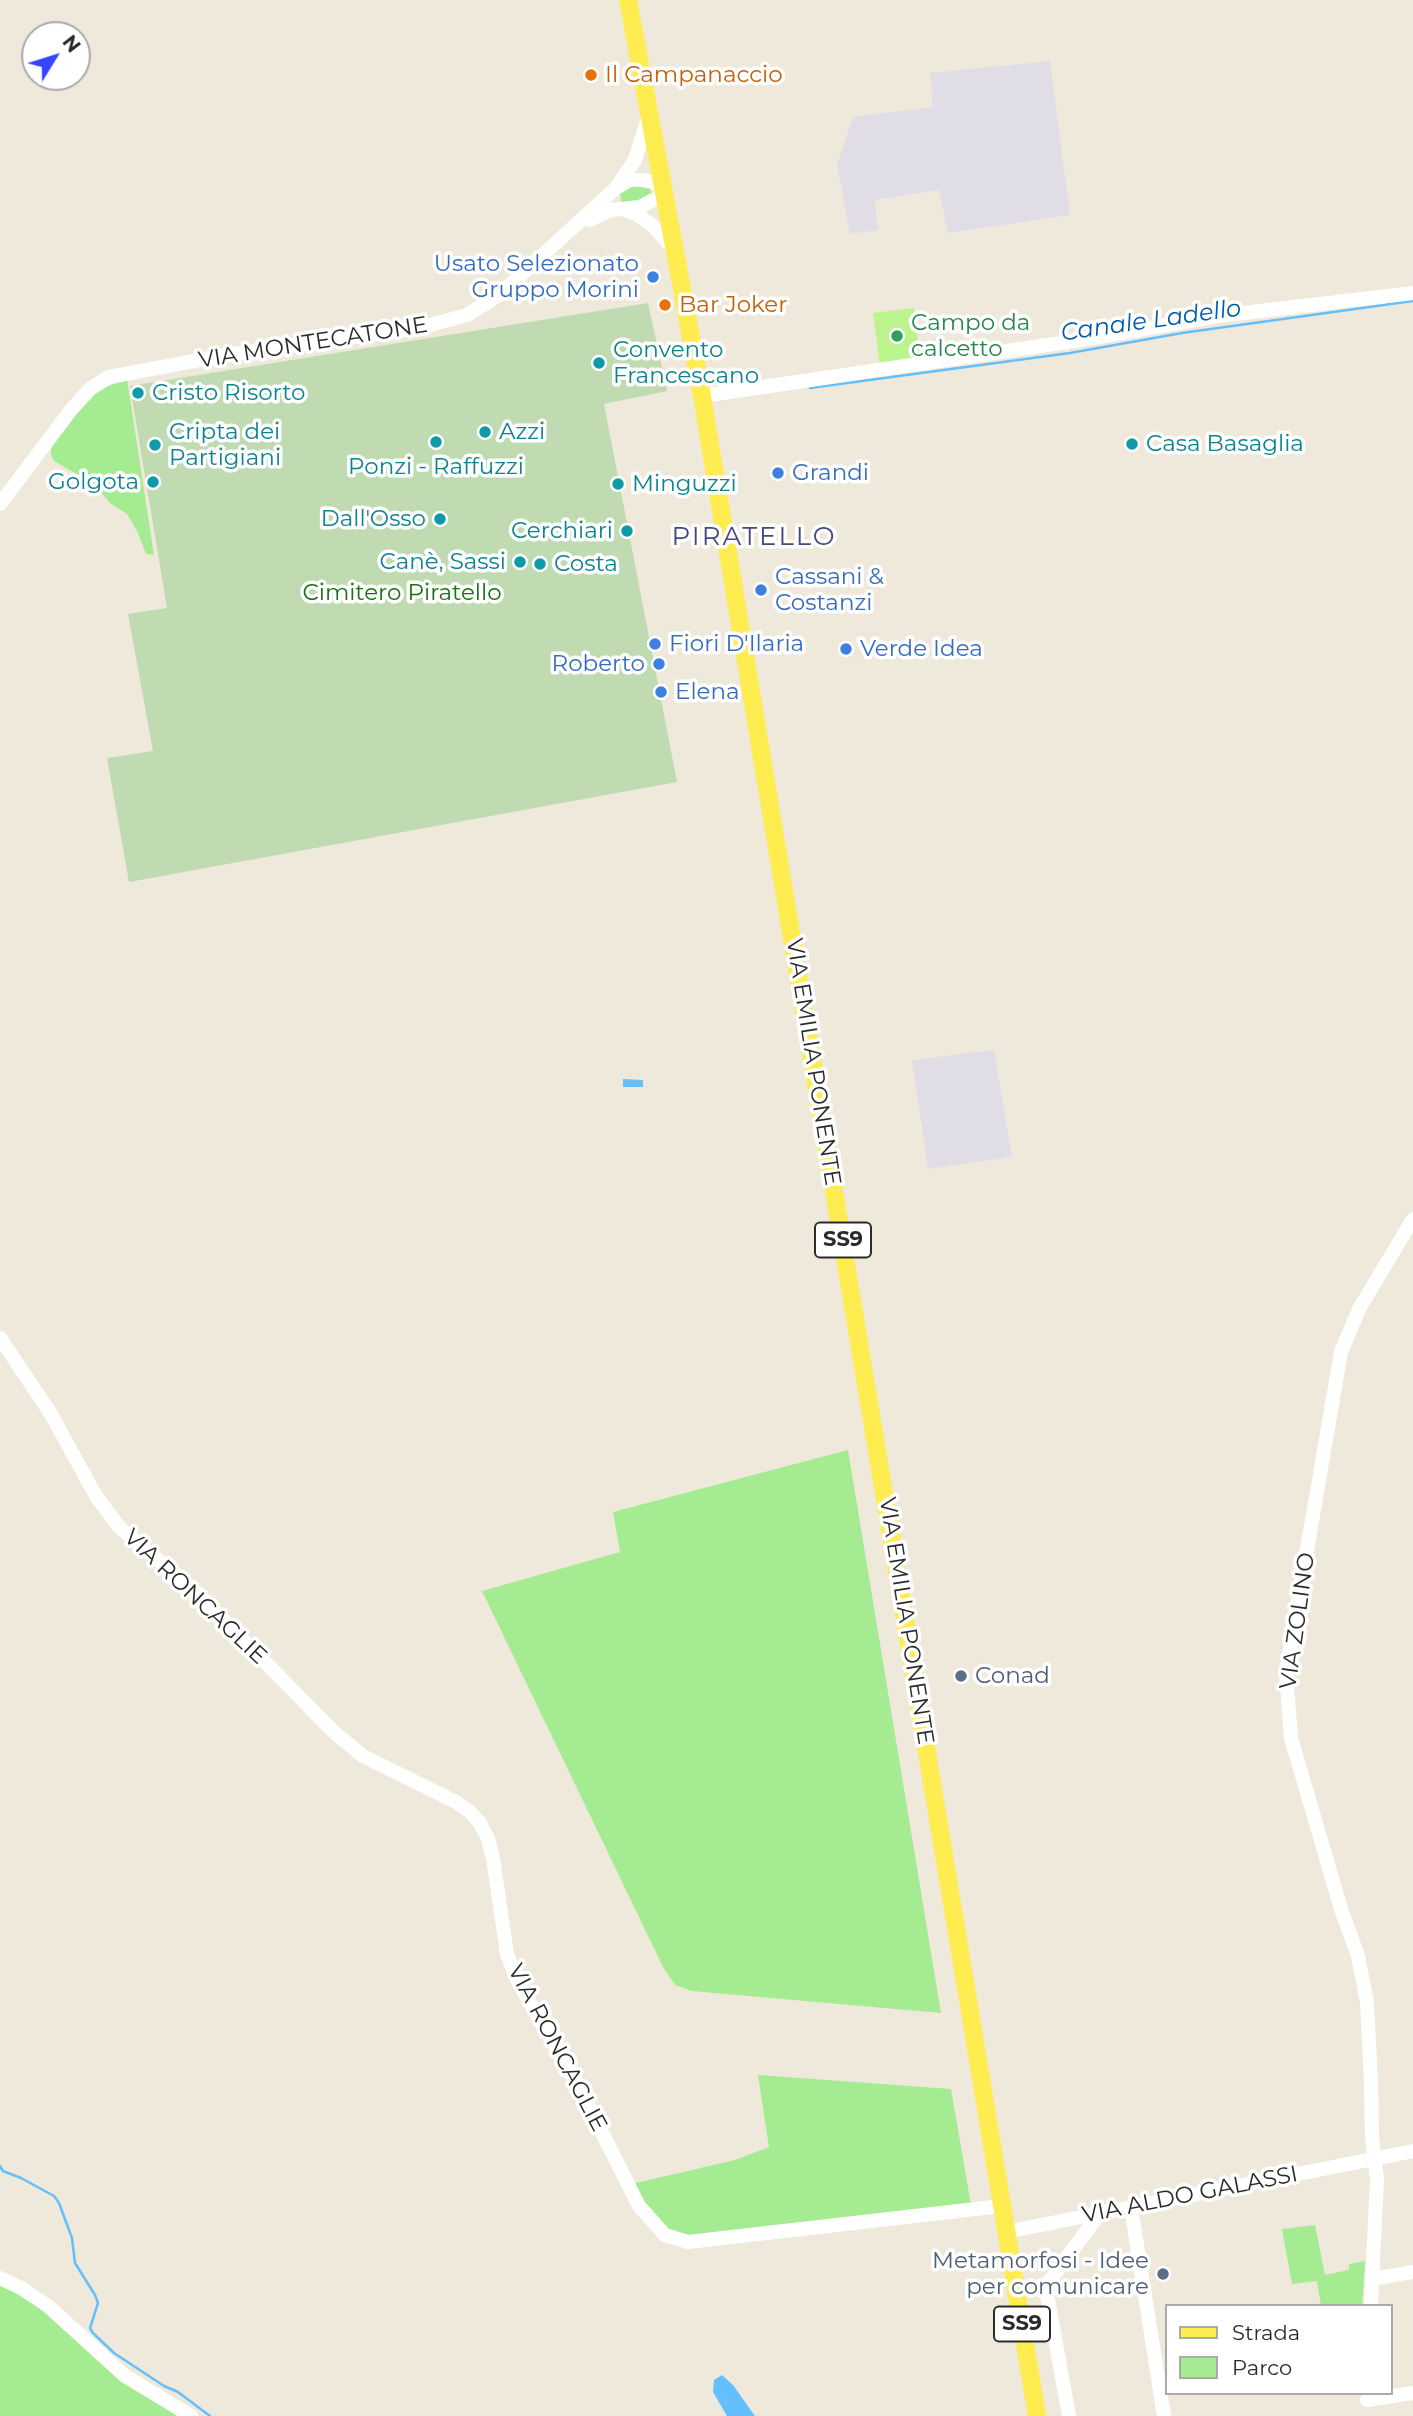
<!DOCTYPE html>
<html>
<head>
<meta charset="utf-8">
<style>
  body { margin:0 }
  #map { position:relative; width:1413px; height:2416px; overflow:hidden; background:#eee9db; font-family:Montserrat,sans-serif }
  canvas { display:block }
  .legend { position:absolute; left:1165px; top:2304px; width:228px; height:91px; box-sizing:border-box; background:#fff; border:2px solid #aaa; margin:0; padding:9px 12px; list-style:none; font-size:21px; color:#2b2b2b }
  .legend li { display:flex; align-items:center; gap:14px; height:35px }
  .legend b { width:35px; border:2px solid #aaa }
  .north { position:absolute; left:21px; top:21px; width:70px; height:70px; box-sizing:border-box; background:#fff; border:2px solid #aaa; border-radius:50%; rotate:52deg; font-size:19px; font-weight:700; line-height:28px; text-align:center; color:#2b2b2b }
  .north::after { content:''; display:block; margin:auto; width:24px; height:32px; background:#3844ff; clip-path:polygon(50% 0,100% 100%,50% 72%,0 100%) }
</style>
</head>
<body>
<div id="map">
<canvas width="1413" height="2416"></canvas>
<ul class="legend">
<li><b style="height:9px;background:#ffec50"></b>Strada</li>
<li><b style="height:19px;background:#a5eb92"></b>Parco</li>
</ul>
<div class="north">N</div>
</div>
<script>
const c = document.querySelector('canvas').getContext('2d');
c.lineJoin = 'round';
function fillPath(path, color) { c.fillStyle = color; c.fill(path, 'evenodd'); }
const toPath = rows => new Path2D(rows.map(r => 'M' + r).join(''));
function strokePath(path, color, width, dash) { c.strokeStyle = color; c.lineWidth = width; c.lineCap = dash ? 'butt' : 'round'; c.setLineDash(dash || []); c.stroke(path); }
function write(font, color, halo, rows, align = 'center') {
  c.font = font + ' Montserrat,sans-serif'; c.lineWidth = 7; c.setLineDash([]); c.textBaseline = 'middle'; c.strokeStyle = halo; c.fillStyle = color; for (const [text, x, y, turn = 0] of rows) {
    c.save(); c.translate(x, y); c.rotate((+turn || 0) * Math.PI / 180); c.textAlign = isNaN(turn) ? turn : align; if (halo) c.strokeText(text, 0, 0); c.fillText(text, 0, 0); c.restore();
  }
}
fillPath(toPath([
  [1050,61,1070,215,948,233,939,190,875,200,878,230,850,234,837,164,853,117,933,107,930,73],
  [994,1050,1012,1157,928,1169,912,1060]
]), '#e1dde6');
fillPath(toPath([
  [637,185,648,187,652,193,640,202,622,204,619,189],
  [127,379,154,555,146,554,138,533,127,514,110,503,94,484,54,461,51,455,51,445,81,407,96,391],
  [848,1450,941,2013,692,1991,675,1985,663,1967,482,1591,620,1552,613,1512],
  [758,2075,951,2089,971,2205,737,2236,666,2235,627,2185,735,2160,769,2147],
  [1315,2225,1325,2275,1349,2270,1349,2264,1365,2261,1362,2306,1321,2306,1317,2281,1292,2284,1282,2229],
  [0,2275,115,2363,196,2416,0,2416]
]), '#a5eb92');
fillPath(toPath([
  [648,303,667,391,604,404,677,782,129,882,107,758,153,751,128,614,167,608,130,386]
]), '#c0dab1');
fillPath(toPath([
  [914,308,920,359,880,365,873,313]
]), '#bbf38c');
fillPath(toPath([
  [623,1079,643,1080,643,1087,623,1087],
  [722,2375,733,2385,755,2416,727,2416,713,2392,714,2380]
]), '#63c0fc');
strokePath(toPath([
  [810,388,1070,353,1182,333,1413,301],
  [0,2166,3,2171,21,2178,54,2196,59,2203,72,2238,75,2263,95,2295,98,2303,90,2328,93,2333,114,2353,164,2386,178,2392,210,2416]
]), '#63c0fc', 2.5);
strokePath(toPath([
  [622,209,636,214,653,226,674,249],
  [590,220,611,210,640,207,657,198,664,189,654,182,642,180,629,180,618,187],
  [702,396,1081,340,1218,316,1413,293],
  [0,504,71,410,90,389,109,377,226,355,419,328,467,315,499,295,616,188,635,160,649,115],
  [0,1338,51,1414,96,1496,119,1527,194,1590,335,1733,363,1756,456,1802,469,1811,480,1823,488,1839,493,1858,507,1954,517,1980,583,2095,639,2206,665,2235,688,2242,1002,2206],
  [1131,2207,1164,2416],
  [1006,2232,1413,2151],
  [0,2278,21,2288,48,2306,125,2376,191,2416],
  [1372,2279,1413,2272],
  [1371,2306,1377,2179,1372,2137,1371,2082,1367,2002,1358,1956,1342,1912,1291,1738,1286,1672,1341,1352,1359,1309,1413,1219],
  [1367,2400,1413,2393],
  [1069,2416,1047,2294,1048,2283,1100,2213]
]), '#fff', 14);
strokePath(toPath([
  [628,0,702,396,1037,2416]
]), '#ffec50', 18);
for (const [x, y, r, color] of [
  [591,75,7,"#e8710a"],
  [653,277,7,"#3f7fe0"],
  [665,305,7,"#e8710a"],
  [897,336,7,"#2e9e5b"],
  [599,363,7,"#0f9aa8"],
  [138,393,7,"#0f9aa8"],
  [485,432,7,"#0f9aa8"],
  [436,442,7,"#0f9aa8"],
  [1132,444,7,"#0f9aa8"],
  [155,445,7,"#0f9aa8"],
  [778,473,7,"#3f7fe0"],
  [153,482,7,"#0f9aa8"],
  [618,484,7,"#0f9aa8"],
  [440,519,7,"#0f9aa8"],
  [627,531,7,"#0f9aa8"],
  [520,562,7,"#0f9aa8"],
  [540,564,7,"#0f9aa8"],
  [761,590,7,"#3f7fe0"],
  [655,644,7,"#3f7fe0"],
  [846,649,7,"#3f7fe0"],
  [659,664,7,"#3f7fe0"],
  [661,692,7,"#3f7fe0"],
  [961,1676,7,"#5c6f8a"],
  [1163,2274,7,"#5c6f8a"]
]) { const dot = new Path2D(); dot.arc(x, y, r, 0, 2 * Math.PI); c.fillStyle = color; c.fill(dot); strokePath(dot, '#fff', 2.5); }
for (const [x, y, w] of [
  [843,1240,56],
  [1022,2324,56]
]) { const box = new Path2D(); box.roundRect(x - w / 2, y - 17.5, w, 35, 5); c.fillStyle = '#fff'; c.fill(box); strokePath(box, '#2b2b2b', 2); }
write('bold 21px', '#2b2b2b', null, [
  ["SS9",843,1240],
  ["SS9",1022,2324]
]);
write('23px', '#c56008', '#fff', [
  ["Il Campanaccio",605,75],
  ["Bar Joker",679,305]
], 'left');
write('23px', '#366cbe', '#fff', [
  ["Usato Selezionato",639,264,"right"],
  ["Gruppo Morini",639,290,"right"],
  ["Grandi",792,473],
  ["Cassani &",775,577],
  ["Costanzi",775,603],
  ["Fiori D'Ilaria",669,644],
  ["Verde Idea",860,649],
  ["Roberto",645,664,"right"],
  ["Elena",675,692]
], 'left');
write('23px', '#27864d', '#fff', [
  ["Campo da",911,323],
  ["calcetto",911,349]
], 'left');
write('23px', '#2b2b2b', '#fff', [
  ["VIA MONTECATONE",313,343,-9],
  ["VIA EMILIA PONENTE",813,1062,81],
  ["VIA RONCAGLIE",195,1597,43],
  ["VIA EMILIA PONENTE",906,1621,81],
  ["VIA ZOLINO",1298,1621,-82],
  ["VIA RONCAGLIE",557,2048,62],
  ["VIA ALDO GALASSI",1190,2195,-11]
]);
write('23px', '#0d838f', '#fff', [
  ["Convento",613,350],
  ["Francescano",613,376],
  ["Cristo Risorto",152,393],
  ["Cripta dei",169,432],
  ["Partigiani",169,458],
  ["Azzi",499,432],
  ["Casa Basaglia",1146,444],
  ["Ponzi - Raffuzzi",436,467,"center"],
  ["Golgota",139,482,"right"],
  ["Minguzzi",632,484],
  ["Dall'Osso",426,519,"right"],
  ["Cerchiari",613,531,"right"],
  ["Canè, Sassi",506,562,"right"],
  ["Costa",554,564]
], 'left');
write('23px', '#1a7112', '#fff', [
  ["Cimitero Piratello",402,593]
]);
write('23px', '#4e5e75', '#fff', [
  ["Conad",975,1676],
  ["Metamorfosi - Idee",1149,2261,"right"],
  ["per comunicare",1149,2287,"right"]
], 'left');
write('italic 24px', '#005aaa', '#fff', [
  ["Canale Ladello",1151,321,-8]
]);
c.letterSpacing = '2px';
write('26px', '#464981', '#fff', [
  ["PIRATELLO",754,537]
]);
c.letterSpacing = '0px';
</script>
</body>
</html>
